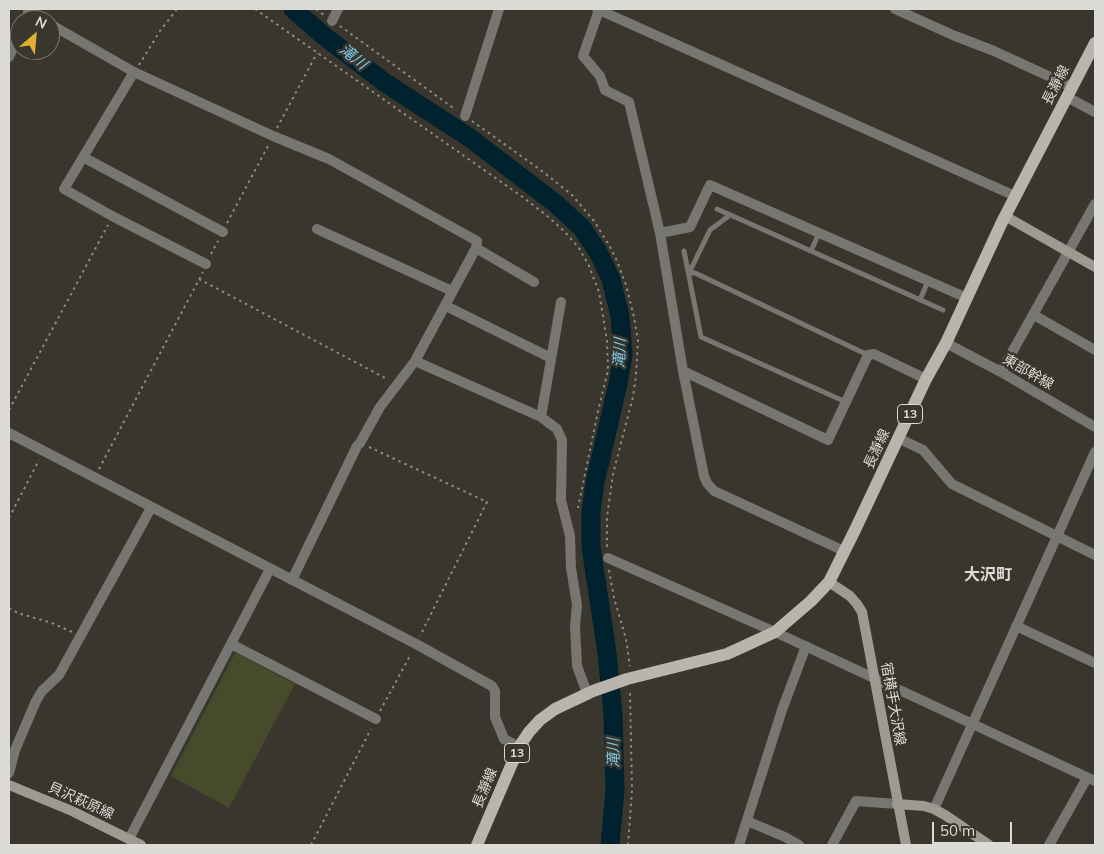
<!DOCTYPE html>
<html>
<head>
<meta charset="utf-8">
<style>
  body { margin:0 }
  #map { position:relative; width:1104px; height:854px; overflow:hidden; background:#39362e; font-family:Mulish,sans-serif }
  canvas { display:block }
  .frame { position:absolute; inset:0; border:10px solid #dddbd6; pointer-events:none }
  .north { position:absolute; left:10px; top:10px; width:50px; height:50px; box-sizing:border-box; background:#39362e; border:1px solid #7b7871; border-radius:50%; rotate:27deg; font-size:14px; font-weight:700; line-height:20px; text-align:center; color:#dddbd6 }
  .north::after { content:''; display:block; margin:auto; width:18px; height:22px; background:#e1af34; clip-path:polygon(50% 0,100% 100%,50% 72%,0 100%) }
  .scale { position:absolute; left:932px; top:822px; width:80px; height:22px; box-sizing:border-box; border:2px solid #dddbd6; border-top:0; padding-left:6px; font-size:15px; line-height:18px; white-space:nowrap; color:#dddbd6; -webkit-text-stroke:4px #39362e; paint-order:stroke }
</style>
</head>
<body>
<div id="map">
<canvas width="1104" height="854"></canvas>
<div class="frame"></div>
<div class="north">N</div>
<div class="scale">50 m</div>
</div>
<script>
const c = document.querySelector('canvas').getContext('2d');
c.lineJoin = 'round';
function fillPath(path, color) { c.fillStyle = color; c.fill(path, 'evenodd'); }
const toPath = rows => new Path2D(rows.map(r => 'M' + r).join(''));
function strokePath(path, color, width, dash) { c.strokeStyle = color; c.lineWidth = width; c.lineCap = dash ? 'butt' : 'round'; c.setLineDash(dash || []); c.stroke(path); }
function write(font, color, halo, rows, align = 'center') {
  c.font = font + ' Mulish,"Noto Sans JP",sans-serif'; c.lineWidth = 5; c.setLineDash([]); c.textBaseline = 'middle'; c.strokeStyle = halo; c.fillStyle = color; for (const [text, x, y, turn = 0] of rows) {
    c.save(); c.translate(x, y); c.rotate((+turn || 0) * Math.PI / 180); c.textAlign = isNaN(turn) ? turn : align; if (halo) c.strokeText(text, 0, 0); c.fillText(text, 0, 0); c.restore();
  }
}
fillPath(toPath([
  [236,653,295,684,229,808,171,776,234,655]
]), '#474b2b');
strokePath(toPath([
  [293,9,324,36,384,82,470,138,555,203,582,228,598,252,611,279,620,316,623,355,618,384,595,482,591,512,591,547,607,653,613,715,615,790,610,845]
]), '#00222e', 19);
strokePath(toPath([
  [255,9,524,198,546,215,564,231,579,248,589,266,599,292,607,341,608,370,598,411,578,508],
  [316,9,324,15],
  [340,26,456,110],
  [139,65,160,31,177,9],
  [472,121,542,171,572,195,594,221,609,245,617,261,626,285,634,317,638,341,636,375,633,397,613,474,607,517,607,548],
  [277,128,317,53],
  [227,223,268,146],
  [211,254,218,241],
  [199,279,387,379],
  [9,410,108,225],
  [369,447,487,502,420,636],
  [99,469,203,272],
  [9,518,39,460],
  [609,570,614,598,626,639,630,666],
  [9,608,18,613,52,623,72,632],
  [380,711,411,654],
  [311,845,371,729],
  [628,845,632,791,630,690]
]), '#8e8b85', 2, [2.5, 4]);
strokePath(toPath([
  [717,209,943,310],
  [730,215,710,230,689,273,695,273,868,355],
  [684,251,701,337,846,402],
  [811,251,819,233],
  [920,300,928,281]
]), '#787672', 5);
strokePath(toPath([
  [597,9,1015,196],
  [895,9,955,36,994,51,1072,87],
  [599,10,583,56,600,76,605,90,629,102,660,233,683,371,704,476,707,483,714,491,723,495,844,551],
  [28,11,43,20],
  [332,21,338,9],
  [50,24,134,72,273,136,329,159,477,241,476,248,415,361,380,407,360,443,357,446,292,580],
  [9,57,20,32],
  [134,72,64,189,112,216,206,264],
  [1067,97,1095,112],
  [465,116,499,9],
  [83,157,223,232],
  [317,229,452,291],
  [660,233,690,227,710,185,967,298],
  [476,248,534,282],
  [446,306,551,358],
  [1034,315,1095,350],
  [946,343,1001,372,1095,427],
  [415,361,541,417,557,429,562,440,561,500,570,536,571,568,577,605,575,626,577,666,587,693],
  [683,371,828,440,868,355,874,354,926,379],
  [1001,372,1095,204],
  [541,417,561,302],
  [9,433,416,644,492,686,495,691,495,717,504,739,519,747],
  [898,438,923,450,952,484,1095,555],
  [608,558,775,632,1095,781],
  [1016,626,1095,663],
  [231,644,376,719],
  [9,773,15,750,36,701,42,691,59,675,151,508],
  [934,809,1095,452],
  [747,821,785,837,799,845],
  [129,839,270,569],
  [739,845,782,710,806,646],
  [832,845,856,801,897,804],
  [1049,845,1087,778]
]), '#787672', 10);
strokePath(toPath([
  [1005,216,1095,267],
  [829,582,850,596,857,604,862,612,906,845],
  [9,785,72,811,141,845],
  [897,804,924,806,934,809,945,815,989,845]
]), '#9d9993', 10);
strokePath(toPath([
  [477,845,519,747,529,732,540,720,555,709,593,691,627,679,727,654,775,632,811,601,829,582,855,530,926,379,946,343,1002,222,1095,43]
]), '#b9b4ac', 12);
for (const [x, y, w] of [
  [910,414,25],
  [517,753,25]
]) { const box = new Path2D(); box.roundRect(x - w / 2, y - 9.5, w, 19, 4); c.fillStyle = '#39362e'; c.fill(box); strokePath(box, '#dddbd6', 1); }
write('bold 12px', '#dddbd6', null, [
  ["13",910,414],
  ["13",517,753]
]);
write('14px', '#dddbd6', '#39362e', [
  ["長瀞線",1056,85,-63],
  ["東部幹線",1028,372,30],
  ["長瀞線",877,449,-65],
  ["宿横手大沢線",893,704,80],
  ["長瀞線",485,788,-67],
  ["貝沢萩原線",81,801,24]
]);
write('italic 15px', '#7fcbe9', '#39362e', [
  ["滝川",353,57,39],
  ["滝川",620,353,-87],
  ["滝川",614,753,-91]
]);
write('bold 16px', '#dddbd6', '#39362e', [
  ["大沢町",988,575]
]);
</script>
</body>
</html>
